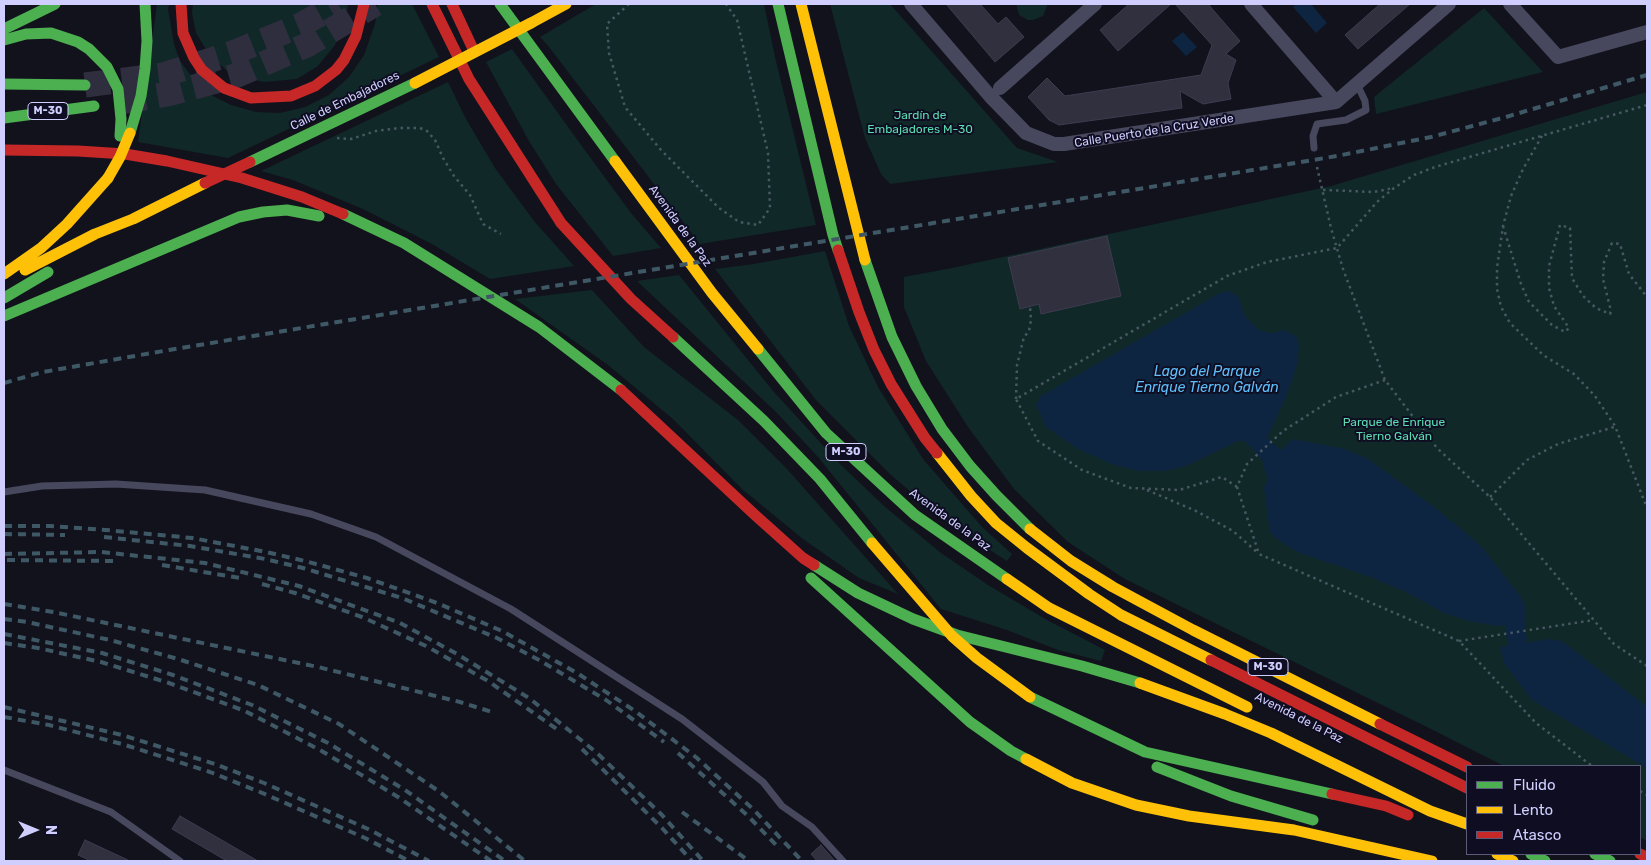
<!DOCTYPE html>
<html>
<head>
<meta charset="utf-8">
<style>
  body { margin:0 }
  #map { position:relative; width:1651px; height:865px; overflow:hidden; background:#12121d; font-family:Rubik,sans-serif }
  canvas { display:block }
  .frame { position:absolute; inset:0; border:5px solid #cfcefe; pointer-events:none }
  .legend { position:absolute; left:1466px; top:765px; width:175px; height:90px; box-sizing:border-box; background:#0f0d21; border:1px solid #5c5a79; margin:0; padding:6px 9px; list-style:none; font-size:15px; color:#cfcefe }
  .legend li { display:flex; align-items:center; gap:10px; height:25px }
  .legend b { width:25px; border:1px solid #5c5a79 }
  .north { position:absolute; left:10px; top:805px; width:50px; height:50px; -webkit-text-stroke:4px #0f0d21; paint-order:stroke; rotate:90deg; font-size:14px; font-weight:700; line-height:20px; text-align:center; color:#cfcefe }
  .north::after { content:''; display:block; margin:auto; width:18px; height:22px; background:#cfcefe; clip-path:polygon(50% 0,100% 100%,50% 72%,0 100%) }
</style>
</head>
<body>
<div id="map">
<canvas width="1651" height="865"></canvas>
<div class="frame"></div>
<ul class="legend">
<li><b style="height:6px;background:#4caf50"></b>Fluido</li>
<li><b style="height:6px;background:#ffc107"></b>Lento</li>
<li><b style="height:6px;background:#c62828"></b>Atasco</li>
</ul>
<div class="north">N</div>
</div>
<script>
const c = document.querySelector('canvas').getContext('2d');
c.lineJoin = 'round';
function fillPath(path, color) { c.fillStyle = color; c.fill(path, 'evenodd'); }
const toPath = rows => new Path2D(rows.map(r => 'M' + r).join(''));
function strokePath(path, color, width, dash) { c.strokeStyle = color; c.lineWidth = width; c.lineCap = dash ? 'butt' : 'round'; c.setLineDash(dash || []); c.stroke(path); }
function write(font, color, halo, rows, align = 'center') {
  c.font = font + ' Rubik,sans-serif'; c.lineWidth = 4; c.setLineDash([]); c.textBaseline = 'middle'; c.strokeStyle = halo; c.fillStyle = color; for (const [text, x, y, turn = 0] of rows) {
    c.save(); c.translate(x, y); c.rotate((+turn || 0) * Math.PI / 180); c.textAlign = isNaN(turn) ? turn : align; if (halo) c.strokeText(text, 0, 0); c.fillText(text, 0, 0); c.restore();
  }
}
fillPath(toPath([
  [157,4,169,4,168,9,174,44,180,61,192,77,211,95,231,105,256,112,280,113,305,107,329,95,349,77,364,55,375,24,378,4,412,4,439,57,228,158,138,142],
  [193,4,348,4,346,21,335,45,318,66,297,79,264,82,245,78,227,71,209,54,196,33,192,13],
  [596,4,764,4,775,57,816,225,700,244,549,47,540,37],
  [830,4,890,4,1017,148,1058,162,890,184,881,174,865,138],
  [1016,4,1047,4,1047,6,1043,16,1033,20,1028,20,1019,15],
  [1484,8,1543,72,1376,114,1374,97],
  [512,49,581,145,631,213,661,248,613,256,556,184,529,141,486,62],
  [448,82,466,119,495,168,534,221,574,266,490,279,432,244,363,209,293,180,261,171],
  [1647,92,1647,841,1640,837,1640,766,1504,766,1431,729,1125,579,1068,542,1014,489,968,427,926,361,904,307,904,277,952,268,1331,186],
  [825,251,849,326,878,387,923,459,983,528,1012,554,1007,561,948,523,892,476,816,400,715,269,754,264],
  [679,275,774,392,839,463,884,506,941,553,988,585,1047,620,1105,650,1101,661,1058,650,1007,630,941,609,818,457,776,412,637,281],
  [592,290,644,347,738,420,787,469,898,594,859,578,803,539,742,489,673,419,608,365,515,299]
]), '#102827');
fillPath(toPath([
  [1297,4,1311,4,1327,23,1316,33,1293,7],
  [1183,32,1197,47,1186,56,1172,41],
  [1229,291,1238,296,1244,315,1260,331,1272,333,1284,330,1297,337,1299,346,1297,365,1288,392,1267,438,1281,450,1292,439,1345,449,1368,459,1433,506,1480,545,1521,597,1526,609,1525,625,1527,643,1546,639,1562,641,1647,707,1647,768,1532,700,1504,663,1500,647,1508,646,1505,625,1499,626,1469,621,1444,613,1406,592,1368,576,1297,552,1277,539,1270,532,1264,488,1268,479,1263,465,1265,464,1249,445,1244,441,1238,441,1184,467,1164,471,1138,471,1112,464,1078,449,1046,427,1036,405,1041,396,1220,293]
]), '#0d2541');
const building = toPath([
  [946,4,980,4,998,24,1006,17,1024,37,995,62,946,4],
  [1129,4,1171,4,1118,51,1100,30,1129,4],
  [1175,4,1208,4,1240,41,1226,54,1236,60,1228,83,1231,99,1203,104,1180,91,1182,108,1059,125,1049,120,1028,97,1047,78,1065,96,1201,75,1212,45,1175,4],
  [1380,4,1410,4,1358,49,1345,35,1380,4],
  [1107,236,1121,296,1041,314,1039,304,1020,309,1008,258,1107,236],
  [180,816,258,861,227,861,172,829,180,816],
  [85,840,130,861,91,861,78,855,85,840],
  [821,845,835,861,817,861,811,854,821,845]
]);
fillPath(building, '#30303f');
strokePath(building, '#3e3c50', 1);
strokePath(toPath([
  [85,85,163,75,230,54,299,26,338,4],
  [121,102,168,94,235,76,307,45,375,4]
]), '#2e2e3f', 25, [25, 12]);
strokePath(toPath([
  [629,4,607,24,609,53,625,107,661,150,719,208,739,222,758,225,770,208,768,153,737,20,726,4],
  [1542,136,1523,169,1511,196,1503,226,1497,268,1497,289,1501,307,1510,323,1543,355,1574,374,1595,396,1615,426,1647,508],
  [337,138,351,139,376,131,399,128,420,128,427,131,435,140,443,158,454,176,470,195,483,224,501,234],
  [1317,167,1331,228,1343,269,1385,380,1437,448,1490,497,1614,644,1647,666],
  [1323,190,1374,192,1393,188],
  [1503,226,1521,284,1529,302,1552,325,1565,332,1569,328,1554,306,1549,288,1549,266,1560,225,1570,228,1572,278,1583,296,1596,308,1610,314,1611,311,1603,279,1604,262,1612,243,1620,244,1629,274,1647,297],
  [1385,380,1336,397,1283,431,1247,464,1237,487,1259,554,1459,641,1536,723,1592,766],
  [1016,399,1017,365,1024,337,1029,331,1031,320,1030,306],
  [1237,487,1222,477,1179,490,1131,488,1082,470,1038,441,1016,399,1227,276,1267,262,1337,248,1377,202,1394,188,1414,175,1435,167,1647,105],
  [1147,490,1196,511,1233,531,1258,553],
  [1490,497,1527,460,1558,444,1614,427],
  [1459,641,1594,620],
  [1640,791,1647,795]
]), '#485863', 2.5, [2.5, 4]);
strokePath(toPath([
  [1314,148,1313,136,1317,124,1346,120,1366,110,1365,101,1357,84],
  [4,492,42,486,116,484,205,490,311,514,376,537,511,609,682,719,763,782,782,806,812,827,843,861],
  [4,770,111,812,180,861]
]), '#47485d', 7);
strokePath(toPath([
  [911,4,990,96,1026,133,1054,144,1064,144,1336,102,1449,4],
  [1251,4,1336,102],
  [1510,4,1558,57,1647,32],
  [1000,88,1095,4]
]), '#47485d', 14);
strokePath(toPath([
  [500,4,615,161],
  [778,4,833,235,838,250],
  [4,29,55,4],
  [4,40,26,34,51,33,78,42,89,49,107,67,118,89,121,119,120,136],
  [4,84,85,85],
  [4,118,94,106],
  [130,133,141,96,145,69,147,41,145,4],
  [250,162,415,83],
  [343,214,404,243,539,327,621,390],
  [865,260,892,337,916,386,942,429,970,466,996,495,1030,529],
  [4,298,48,272],
  [4,316,239,217,263,212,287,210,319,216],
  [673,337,764,421,820,479,872,543],
  [758,349,826,433,915,515,1007,579],
  [814,565,858,593,913,619,957,635,1082,666,1140,683],
  [811,578,970,722,1011,751,1026,759],
  [1032,698,1145,752,1332,794],
  [1157,767,1231,796,1313,820],
  [1531,854,1545,861],
  [1595,854,1610,861]
]), '#4caf50', 11);
strokePath(toPath([
  [801,4,865,260],
  [531,23,566,4],
  [615,161,712,293,758,349],
  [25,270,95,234,133,219,205,183],
  [4,274,41,248,67,224,108,178],
  [937,453,971,496,996,523,1027,548,1089,594,1121,615,1211,660],
  [1030,529,1071,561,1113,587,1193,630,1380,724],
  [1007,579,1049,608,1247,707],
  [1140,683,1225,714,1271,733,1430,811,1467,824],
  [1026,759,1072,783,1136,805,1189,816,1294,830,1432,861],
  [1497,854,1513,861]
]), '#ffc107', 11);
strokePath(toPath([
  [181,4,183,33,194,58,202,70,224,88,251,98,291,96,315,86,336,70,344,60,356,36,364,4],
  [432,4,469,79,561,223,631,299,673,337],
  [452,4,473,49],
  [4,150,78,151,125,154,167,161,242,178,302,197,343,214],
  [838,250,859,312,874,350,891,384,925,438,937,453],
  [621,390,755,515,803,558,814,565],
  [1211,660,1467,788],
  [1380,724,1467,767],
  [1332,794,1386,806,1408,815],
  [1640,854,1647,857]
]), '#c62828', 11);
strokePath(toPath([
  [4,383,43,372,169,350,1337,156,1431,137,1506,117,1647,75],
  [4,526,50,526,106,530,192,538,266,552,305,561,367,578,437,603,502,631,577,673,635,711,697,758,754,810,802,861],
  [4,534,65,535],
  [104,537,190,546,265,559,303,568,402,598,497,638,539,660,606,700,664,742],
  [4,554,101,552,205,563,299,586,400,623,457,654,529,698,597,753,662,815,703,861],
  [7,560,117,561],
  [162,565,240,578],
  [262,584,295,593,362,617,426,646,488,681,558,730],
  [4,604,53,612,318,667,460,702,495,713],
  [4,619,27,622,110,640,178,659,258,685,339,724,440,792,525,861],
  [4,634,102,653,173,675,252,705,328,743,405,790,505,861],
  [4,643,38,648,101,662,169,683,245,711,320,750,398,797,491,861],
  [4,707,122,735,215,764,264,783,368,829,429,861],
  [4,717,49,725,122,744,210,772,260,792,365,838,409,861],
  [582,749,662,828,692,861],
  [678,753,748,816,780,849],
  [682,812,749,861]
]), '#3f5865', 4, [8, 6]);
strokePath(toPath([
  [415,83,531,23],
  [108,178,120,157,130,133],
  [872,543,952,636,977,658,1030,697]
]), '#ffc107', 11);
strokePath(toPath([
  [205,183,250,162]
]), '#c62828', 11);
for (const [x, y, w] of [
  [48,111,40],
  [846,452,40],
  [1268,667,40]
]) { const box = new Path2D(); box.roundRect(x - w / 2, y - 8.5, w, 17, 4); c.fillStyle = '#0f0d21'; c.fill(box); strokePath(box, '#cfcefe', 1); }
write('bold 11px', '#cfcefe', null, [
  ["M-30",48,111],
  ["M-30",846,452],
  ["M-30",1268,667]
]);
write('12px', '#cfcefe', '#0f0d21', [
  ["Calle de Embajadores",345,101,-26],
  ["Calle Puerto de la Cruz Verde",1154,131,-9],
  ["Avenida de la Paz",680,226,54],
  ["Avenida de la Paz",950,520,36],
  ["Avenida de la Paz",1299,718,27]
]);
write('12px', '#5bddb2', '#0f0d21', [
  ["Jardín de",920,116],
  ["Embajadores M-30",920,130],
  ["Parque de Enrique",1394,423],
  ["Tierno Galván",1394,437]
]);
write('italic 14px', '#5dc0fd', '#0f0d21', [
  ["Lago del Parque",1207,372],
  ["Enrique Tierno Galván",1207,388]
]);
</script>
</body>
</html>
